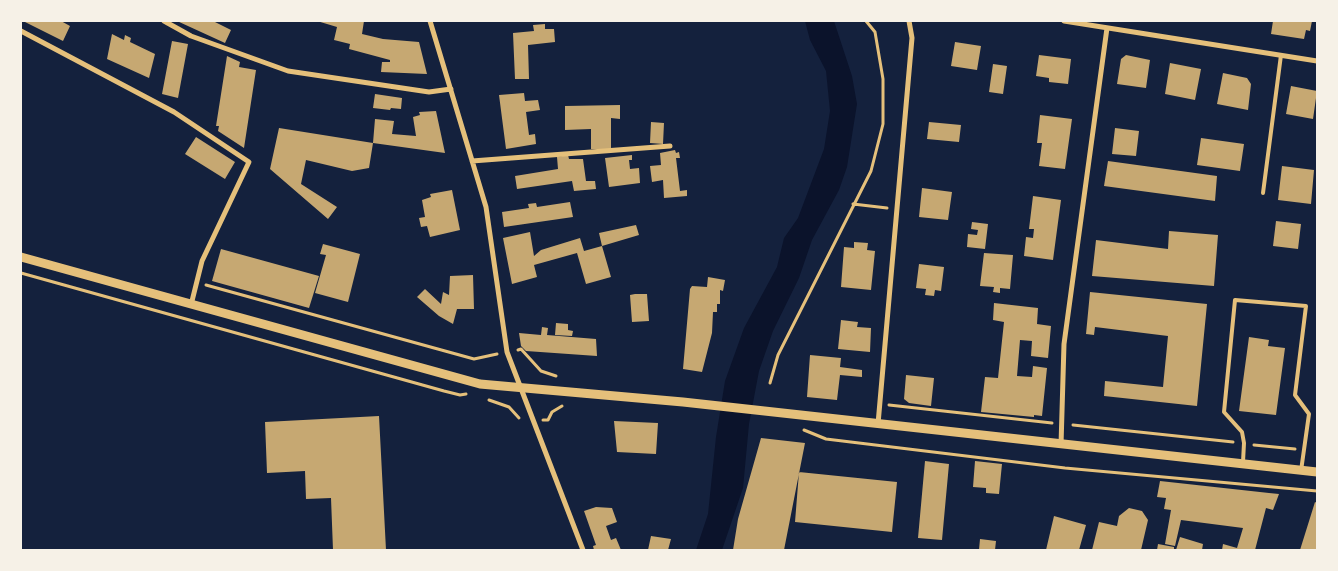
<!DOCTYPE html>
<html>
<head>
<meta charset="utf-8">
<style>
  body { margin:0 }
  #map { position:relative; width:1338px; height:571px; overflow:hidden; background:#14213d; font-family:"Nunito Sans",sans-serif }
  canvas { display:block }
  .frame { position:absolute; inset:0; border:22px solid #f6f1e7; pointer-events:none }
</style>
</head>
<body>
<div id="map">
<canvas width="1338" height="571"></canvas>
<div class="frame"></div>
</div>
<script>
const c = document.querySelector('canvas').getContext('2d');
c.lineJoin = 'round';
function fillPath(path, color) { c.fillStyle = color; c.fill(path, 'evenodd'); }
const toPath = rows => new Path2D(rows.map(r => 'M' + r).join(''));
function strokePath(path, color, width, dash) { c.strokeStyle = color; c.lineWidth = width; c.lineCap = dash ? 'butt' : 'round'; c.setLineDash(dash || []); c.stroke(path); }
fillPath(toPath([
  [805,21,834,21,852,76,857,104,847,167,839,190,812,240,799,278,773,331,759,371,749,424,743,488,722,550,696,550,708,514,716,437,725,381,744,328,777,267,784,238,798,218,824,149,830,111,826,71,810,40]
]), '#0b132b');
fillPath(toPath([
  [23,21,61,21,70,26,63,41],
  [177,21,213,21,231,30,225,43],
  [317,21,364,21,362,34,383,39,419,42,427,74,381,72,382,62,390,62,390,60,349,49,350,44,334,40,337,27],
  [1273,21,1312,21,1310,31,1306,30,1304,39,1271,34],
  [545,24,545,29,554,29,555,42,528,45,529,79,515,79,513,33,534,31,533,25],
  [112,34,124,40,125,35,131,38,130,42,155,54,149,78,107,59],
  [172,41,188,44,178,98,162,94],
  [955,42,981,46,977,70,951,66],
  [1039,55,1071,59,1068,84,1049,82,1049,78,1036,76],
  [1126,55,1150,60,1146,88,1117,84,1121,59],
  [227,56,240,62,239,67,256,70,244,148,218,131,219,126,216,126],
  [1170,63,1201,69,1195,100,1165,94],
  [993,64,1007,66,1003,94,989,92],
  [1223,73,1247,78,1251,84,1248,110,1217,104],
  [1291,86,1317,91,1313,119,1286,114],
  [524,93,525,101,538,100,540,110,526,112,529,135,535,134,536,144,506,149,499,95],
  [375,94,402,98,401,109,391,108,390,110,373,108],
  [620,105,620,119,611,118,611,149,591,149,591,129,565,130,565,106],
  [436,111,445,153,373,143,375,119,394,121,392,134,416,136,413,117,420,115,419,112],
  [1040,115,1072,119,1065,169,1039,166,1042,143,1037,143],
  [651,122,664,123,663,144,650,143],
  [929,122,961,125,959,142,927,139],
  [279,128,373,143,369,168,352,171,306,160,301,184,337,207,328,219,270,169],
  [1115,128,1139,131,1136,156,1112,154],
  [196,137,235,162,225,179,185,154],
  [1201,138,1244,144,1240,171,1197,165],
  [675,150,676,153,679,152,680,158,676,158,680,191,687,190,687,196,664,198,663,180,652,182,650,166,661,165,660,153],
  [568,155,569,159,583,159,586,181,595,181,596,189,574,191,572,181,517,189,515,176,558,169,557,157],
  [632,155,632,160,629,160,630,169,639,168,640,183,609,187,605,158],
  [1108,161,1217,176,1215,201,1104,186],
  [1282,166,1314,170,1311,204,1278,200],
  [922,188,952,192,948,220,919,217],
  [452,190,460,230,430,237,427,226,421,227,419,218,425,217,422,200,431,197,430,194],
  [1033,196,1061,200,1053,260,1024,256,1026,237,1033,238,1034,229,1029,229],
  [570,202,573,217,504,227,502,212,529,208,528,204,536,203,537,207],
  [1276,221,1301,224,1298,249,1273,246],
  [972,222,988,224,985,249,967,247,968,234,977,235,978,230,971,229],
  [636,225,639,235,602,246,599,233],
  [1169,231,1218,235,1214,286,1092,276,1096,240,1168,249],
  [530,232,534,256,541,250,580,238,584,251,602,246,611,277,586,284,577,253,534,265,537,277,512,284,503,238],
  [854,242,868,243,867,250,875,251,871,290,841,287,844,247,854,248],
  [323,244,360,254,348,302,315,293,326,255,320,254],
  [221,249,319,276,309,308,212,281],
  [984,253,1013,255,1010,289,1000,288,1000,293,993,292,994,287,980,286],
  [919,264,944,267,941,291,935,290,934,296,925,295,926,289,916,288],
  [473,275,474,309,457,309,453,324,439,316,417,297,425,289,441,304,443,292,449,295,450,276],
  [708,277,725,280,723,291,720,290,720,304,717,304,717,312,713,312,712,333,702,372,683,369,690,289,692,286,707,287],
  [1090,292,1207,304,1197,406,1104,396,1105,381,1163,387,1168,336,1095,327,1094,335,1086,334],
  [635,294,647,294,649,321,632,322,630,295],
  [994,303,1038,308,1037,324,1051,326,1048,358,1031,356,1032,341,1020,340,1017,376,1032,377,1033,366,1047,368,1042,416,1034,415,1034,417,981,412,985,377,998,378,1004,322,993,320],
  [841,320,858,322,857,327,871,328,870,352,838,349],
  [556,323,568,324,568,330,573,331,572,336,555,335],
  [542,327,548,328,547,335,596,339,597,356,526,351,521,346,519,333,541,335],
  [1249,337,1269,340,1268,346,1285,348,1276,415,1239,411],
  [810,355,841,358,840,367,862,370,862,377,840,375,837,400,807,397],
  [906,375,934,378,931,406,909,403,904,399],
  [379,416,386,550,333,550,331,498,306,499,305,471,267,473,265,422],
  [614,421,658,423,656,454,617,452],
  [761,438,805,443,784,550,733,550,738,519],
  [925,461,949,464,942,540,918,538],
  [975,461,1002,464,999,494,986,493,986,488,973,487],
  [799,472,897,482,892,532,795,522],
  [1160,481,1269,493,1279,494,1273,510,1266,508,1255,550,1222,550,1223,544,1237,548,1243,528,1181,520,1175,546,1165,544,1171,510,1164,509,1166,498,1157,497],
  [1315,502,1317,503,1317,550,1300,550],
  [596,507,612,508,617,522,606,526,611,540,616,538,621,550,594,550,593,546,596,545,584,511],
  [1129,508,1142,511,1148,520,1141,550,1092,550,1099,522,1117,526,1119,516],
  [1054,516,1086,525,1079,550,1046,550],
  [651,536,671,539,668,550,648,550],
  [1180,537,1203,544,1202,550,1176,550],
  [980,539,996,541,995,550,979,550],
  [1158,544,1174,547,1174,550,1157,550]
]), '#c6a872');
strokePath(toPath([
  [853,204,887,208],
  [21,273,444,391,460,395,466,394],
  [206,285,474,359,497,354],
  [518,350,521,349,541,371,556,376],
  [770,383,778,355,871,171,883,124,883,79,875,32,866,21],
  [489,400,509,407,519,418],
  [889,405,1052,423],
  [543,420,548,420,552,412,562,406],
  [1073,425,1233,442],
  [804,430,826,439,1065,468,1317,491],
  [1254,445,1295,449]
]), '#e5c07b', 3);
strokePath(toPath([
  [1263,193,1281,55],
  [1243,462,1244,443,1242,432,1224,412,1235,300,1306,306,1295,395,1309,414,1301,471]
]), '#e5c07b', 4);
strokePath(toPath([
  [164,21,191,36,288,71,429,92,451,89],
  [430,21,486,207,507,352,583,550],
  [1064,21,1317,61],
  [21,31,174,112,249,162,202,261,191,305],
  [472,161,670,146],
  [878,424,912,38,909,21],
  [1061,445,1064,344,1107,28]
]), '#e5c07b', 5);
strokePath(toPath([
  [21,257,480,384,683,402,1317,472]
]), '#e5c07b', 9);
</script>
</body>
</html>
